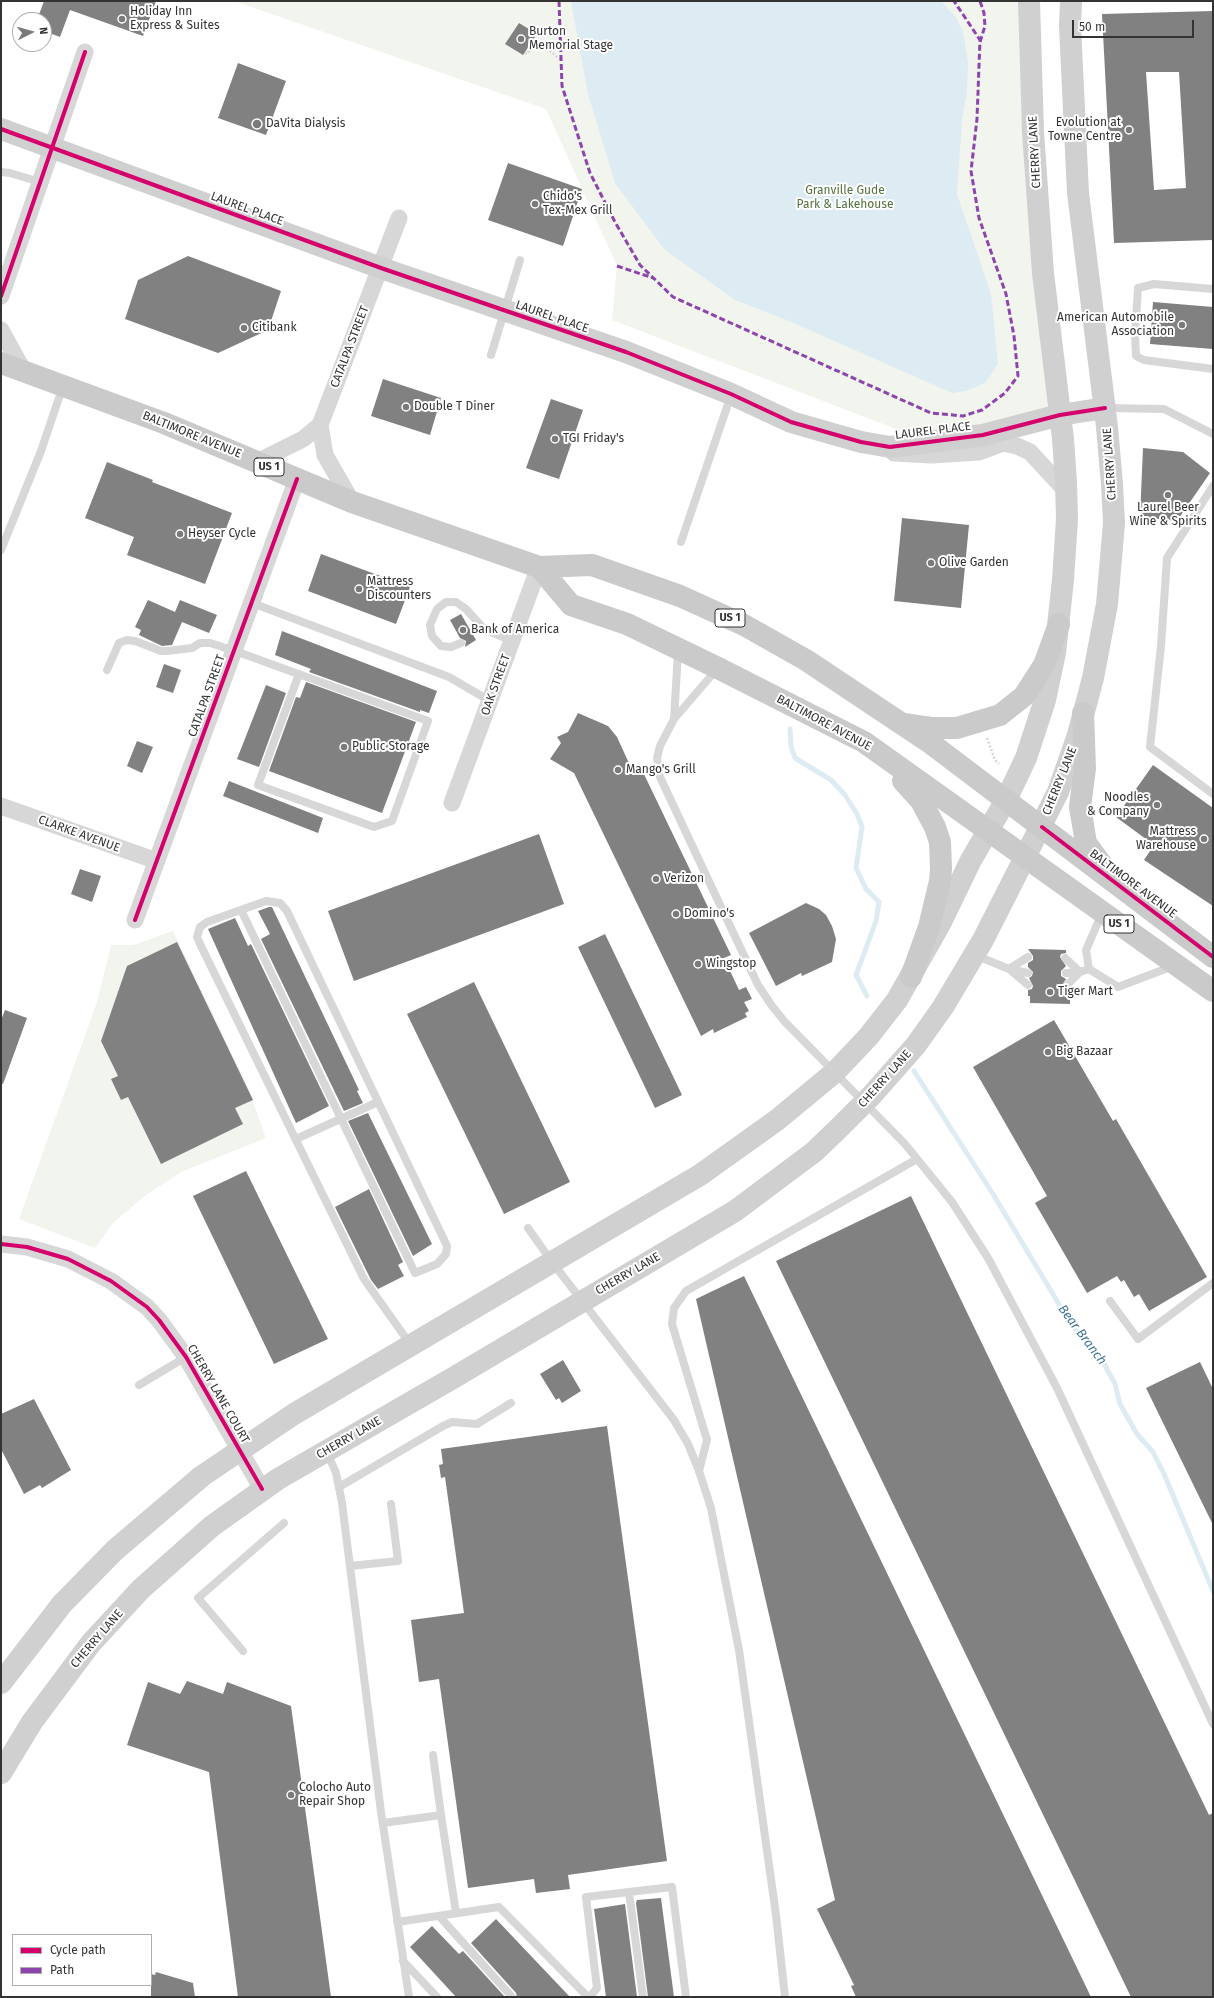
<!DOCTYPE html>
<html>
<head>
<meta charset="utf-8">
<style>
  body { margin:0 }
  #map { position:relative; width:1214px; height:1998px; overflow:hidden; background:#fff; font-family:"Fira Sans",sans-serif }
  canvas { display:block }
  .frame { position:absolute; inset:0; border:2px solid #333; pointer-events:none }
  .legend { position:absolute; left:12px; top:1934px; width:140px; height:52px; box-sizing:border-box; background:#fff; border:1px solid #adadad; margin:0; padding:5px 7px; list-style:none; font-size:12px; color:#333 }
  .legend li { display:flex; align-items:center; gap:8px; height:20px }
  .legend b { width:20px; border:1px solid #adadad }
  .north { position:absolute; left:12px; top:12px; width:40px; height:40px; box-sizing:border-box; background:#fff; border:1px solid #adadad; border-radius:50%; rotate:84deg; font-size:11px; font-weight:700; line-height:16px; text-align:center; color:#333 }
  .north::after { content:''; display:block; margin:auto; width:14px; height:18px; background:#7a7a7a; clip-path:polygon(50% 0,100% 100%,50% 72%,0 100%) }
  .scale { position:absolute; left:1072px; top:20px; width:122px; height:18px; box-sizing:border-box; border:2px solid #333; border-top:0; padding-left:5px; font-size:12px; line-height:14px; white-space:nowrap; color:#333; -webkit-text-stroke:3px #fff; paint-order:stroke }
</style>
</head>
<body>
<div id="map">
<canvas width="1214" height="1998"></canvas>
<div class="frame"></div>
<ul class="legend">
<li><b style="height:5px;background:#d6006c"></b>Cycle path</li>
<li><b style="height:5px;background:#8e44ad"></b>Path</li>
</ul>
<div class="north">N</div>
<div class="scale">50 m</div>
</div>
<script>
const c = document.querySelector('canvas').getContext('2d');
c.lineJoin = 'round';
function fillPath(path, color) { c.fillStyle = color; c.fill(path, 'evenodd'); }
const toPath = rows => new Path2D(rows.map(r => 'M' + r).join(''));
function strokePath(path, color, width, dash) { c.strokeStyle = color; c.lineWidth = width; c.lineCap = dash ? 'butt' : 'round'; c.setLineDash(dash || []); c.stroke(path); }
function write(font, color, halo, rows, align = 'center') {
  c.font = font + ' "Fira Sans",sans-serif'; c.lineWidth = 4; c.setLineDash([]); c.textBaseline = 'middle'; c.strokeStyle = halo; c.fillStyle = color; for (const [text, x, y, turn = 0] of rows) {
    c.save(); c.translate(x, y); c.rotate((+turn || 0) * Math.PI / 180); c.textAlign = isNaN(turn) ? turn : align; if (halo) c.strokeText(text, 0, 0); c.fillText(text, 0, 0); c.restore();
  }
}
fillPath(toPath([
  [234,1,1029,1,1060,415,930,442,612,320,617,266,546,109],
  [173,931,246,1083,266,1138,181,1172,146,1195,112,1224,95,1248,19,1219,97,1002,111,945,133,945]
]), '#f1f5ed');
fillPath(toPath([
  [571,1,941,1,957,19,963,32,968,62,967,92,962,120,957,194,991,294,998,364,985,383,966,391,952,393,789,321,735,300,665,250,615,183,588,94]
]), '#ddebf3');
strokePath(toPath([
  [790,729,791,746,795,758,831,780,845,795,857,814,862,827,856,868,866,889,879,902,876,921,856,975,867,996],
  [914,1071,993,1194,1063,1311,1085,1343,1100,1356,1115,1384,1120,1404,1137,1434,1153,1452,1164,1474,1213,1591]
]), '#ddebf3', 5);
fillPath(toPath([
  [44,1,156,1,143,36,70,10,60,37,44,31,44,20,37,20],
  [1213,11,1213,240,1114,243,1102,14],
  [1146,72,1179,72,1186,188,1154,190],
  [519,23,537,34,523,55,505,44],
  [238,63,286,81,266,135,218,118],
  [508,163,582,189,563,246,488,220],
  [188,256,281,291,268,330,218,353,125,319,138,280],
  [1153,302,1213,307,1213,349,1150,344],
  [383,379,441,398,430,435,371,416],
  [551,399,583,410,559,479,526,468],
  [1143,448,1183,452,1210,473,1177,521,1140,517],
  [107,462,153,480,152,482,232,513,205,584,127,555,134,537,85,518],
  [902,518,969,525,961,608,894,601],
  [321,554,410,587,396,624,308,591],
  [148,600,175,612,180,600,217,615,209,633,182,622,172,645,162,646,139,635,141,630,135,627],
  [461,614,476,640,465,647,466,641,460,638,450,620],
  [282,631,437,691,429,713,420,710,420,712,309,672,311,669,275,655],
  [164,664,181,670,173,693,156,687],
  [306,682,416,722,382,813,269,771,296,697,300,698],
  [266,685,286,693,259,767,237,759],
  [578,713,608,726,617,737,633,772,641,768,731,955,724,958,739,990,746,987,752,999,744,1002,749,1011,745,1013,747,1017,714,1033,713,1029,701,1036,574,773,550,759,561,743,557,737,568,732],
  [137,741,153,747,142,773,127,766],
  [1153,765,1213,808,1213,906,1144,860,1154,845,1116,817],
  [229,781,323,818,318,833,223,796],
  [539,834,564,904,354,981,328,911],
  [80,869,101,876,92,902,71,894],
  [806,903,819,909,826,915,832,926,836,939,832,962,802,976,801,973,776,986,749,933],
  [269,907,272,907,359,1090,357,1091,363,1103,344,1111,261,939,270,934,258,911],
  [235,918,248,946,251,944,329,1106,296,1123,208,929],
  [605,934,682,1095,655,1108,578,947],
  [177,942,253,1100,235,1108,243,1124,161,1164,128,1097,121,1100,111,1079,118,1076,101,1041,127,966],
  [1028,949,1066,950,1066,953,1061,954,1060,957,1066,966,1061,971,1061,976,1066,979,1061,987,1064,991,1070,990,1070,1004,1030,1003,1030,996,1028,996,1028,990,1032,989,1033,986,1029,978,1032,976,1033,972,1028,967,1028,963,1033,960,1033,956],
  [474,982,570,1182,504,1214,407,1014],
  [5,1010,27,1018,3,1084,1,1083,1,1020],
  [1054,1020,1113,1121,1116,1119,1207,1277,1149,1311,1139,1294,1134,1297,1124,1280,1121,1282,1117,1276,1087,1293,1035,1203,1047,1196,973,1067],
  [368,1113,432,1244,413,1256,348,1121],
  [246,1171,328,1339,274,1364,193,1196],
  [369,1189,403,1262,398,1265,404,1276,378,1289,371,1280,335,1207],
  [911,1196,1209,1815,1213,1813,1213,1997,1131,1997,776,1261],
  [744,1276,1091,1997,856,1997,851,1986,854,1985,817,1909,835,1900,696,1299],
  [563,1360,581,1391,562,1403,559,1398,556,1400,540,1374],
  [1200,1362,1213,1389,1213,1525,1146,1388],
  [34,1399,71,1470,42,1488,40,1485,24,1494,1,1449,1,1414],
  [607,1426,667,1861,568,1875,570,1889,536,1893,534,1879,468,1888,439,1679,419,1682,411,1620,464,1613,445,1477,441,1478,439,1465,443,1464,441,1449],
  [187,1681,223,1694,227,1682,291,1706,331,1997,238,1997,209,1772,127,1745,148,1682,180,1694],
  [661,1898,674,1997,648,1997,636,1903,637,1900],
  [625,1904,637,1997,606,1997,594,1909],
  [496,1919,570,1997,517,1997,516,1993,471,1943],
  [432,1926,459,1954,463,1951,505,1997,456,1997,410,1947],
  [156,1972,193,1983,195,1997,151,1997,151,1974,155,1975]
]), '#818181');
strokePath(toPath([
  [525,53,527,54,537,40,562,61],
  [987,738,995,760,999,764]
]), '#d6d6d6', 2.5, [2, 2]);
strokePath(toPath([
  [1,172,10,173,40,182],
  [1213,289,1154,284,1138,288,1135,335,1136,356,1144,360,1213,369],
  [491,355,520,260],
  [1106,408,1164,409,1213,434],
  [1213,486,1167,558,1161,646,1150,747,1213,794],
  [681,542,731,395],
  [1,550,41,451,63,386],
  [252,603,449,677,490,701],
  [461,643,451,647,441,646,432,636,430,625,437,609,446,602,456,602,466,609,484,629,512,641],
  [717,669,674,719,660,746,657,758,660,777,705,873,758,985,772,1006,785,1022,905,1144,952,1202,988,1258,1057,1388,1213,1724],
  [107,670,119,643,127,640,135,641,161,651,167,651,192,648,200,643,210,643,235,651,428,721,392,821,374,827,258,785,299,674],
  [674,719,678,652],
  [241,910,415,1273,437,1264,446,1254,447,1246,287,911,280,903,266,901,207,922,200,927,197,937,201,946,364,1279,410,1344],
  [975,955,1009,969,1028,973],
  [1065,958,1080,972],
  [1009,969,1028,985],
  [1009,969,1028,957],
  [1089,969,1086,950,1102,913],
  [1066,973,1080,972,1089,969,1118,987,1173,966],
  [1066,986,1080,972],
  [296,1139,378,1102],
  [528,1228,552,1262,674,1420,688,1444,699,1471,711,1508,739,1650,776,1915,785,1997],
  [1110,1301,1138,1339,1213,1283],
  [139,1385,186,1357],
  [327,1452,336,1473,342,1503,381,1812,409,1997],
  [699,1471,707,1440,672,1324,674,1308,686,1291,917,1159],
  [339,1487,443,1426,452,1422,477,1424,511,1403],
  [350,1566,398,1561,391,1504],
  [243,1651,198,1598,284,1523],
  [433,1755,441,1815],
  [383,1823,441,1815,456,1913],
  [629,1892,672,1887,686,1997],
  [439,1916,512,1997],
  [397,1922,499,1907,588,1997],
  [403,1961,437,1997],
  [590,1997,597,1988,586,1897,629,1892,643,1997]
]), '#d7d7d7', 8);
strokePath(toPath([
  [1,296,85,52],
  [1,330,23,370],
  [894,453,931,455,979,452,1003,443,1017,446,1030,452,1066,491],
  [257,462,303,439,320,425],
  [352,502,325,455,320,425,399,218],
  [452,803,539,567],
  [1,806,157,861],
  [135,920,297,479],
  [1,1244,27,1247,68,1259,111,1281,147,1307,159,1320,186,1357,262,1489]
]), '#d7d7d7', 17);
strokePath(toPath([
  [1,129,381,268,626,352,731,394,791,422,861,442,890,447,983,435,1060,415,1105,408],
  [1,1683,62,1604,115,1550,202,1476,294,1414,700,1175,777,1120,835,1072,869,1036,897,1000,941,922,971,860,1006,800,1026,758,1045,700,1055,653,1063,580,1067,519,1066,482,1063,439,1043,273,1033,132,1029,1],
  [1,1773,32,1722,91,1643,141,1589,212,1526,278,1479,453,1378,735,1211,814,1152,840,1127,871,1096,916,1045,943,1007,983,940,1058,792,1077,738,1093,678,1107,604,1114,523,1112,484,1107,427,1078,193,1070,26,1071,1]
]), '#d0d0d0', 22);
strokePath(toPath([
  [1,363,164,423,352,502,539,567,592,565,680,596,744,625,806,660,929,742,1213,957],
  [539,567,571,605,627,624,718,668,864,742,1213,991],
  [1083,713,1085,768,1080,807,1086,843,1102,865],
  [906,724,932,728,957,728,1000,715,1024,696,1044,665,1059,624],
  [903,781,921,801,935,827,940,842,941,868,940,881,929,927,911,977]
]), '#cacaca', 22);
strokePath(toPath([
  [559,1,562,86,590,173,615,222,640,265,673,297,931,413,963,416,982,410,1005,393,1018,376,1014,336,1006,294,979,218,971,171,977,119,980,40,954,1],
  [980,42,985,26,984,13,980,1],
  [617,266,653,278]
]), '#8e44ad', 3, [6, 3]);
strokePath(toPath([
  [1,129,381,268,626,352,731,394,791,422,861,442,890,447,983,435,1060,415,1105,408],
  [1,296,85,52],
  [1042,827,1213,957],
  [135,920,297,479],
  [1,1244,27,1247,68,1259,111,1281,147,1307,159,1320,186,1357,262,1489]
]), '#d6006c', 4);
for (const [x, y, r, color] of [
  [122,19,4,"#7a7a7a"],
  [521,39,4,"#7a7a7a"],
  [257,124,5,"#7a7a7a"],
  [1129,130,4,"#7a7a7a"],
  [535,204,4,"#7a7a7a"],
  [1182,325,4,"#7a7a7a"],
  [244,328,4,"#7a7a7a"],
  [406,407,4,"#7a7a7a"],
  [555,439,4,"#7a7a7a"],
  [1168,495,4,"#7a7a7a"],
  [180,534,4,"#7a7a7a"],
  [931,563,4,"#7a7a7a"],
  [359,589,4,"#7a7a7a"],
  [463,630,4,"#7a7a7a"],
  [344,747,4,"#7a7a7a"],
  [618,770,4,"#7a7a7a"],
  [1157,805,4,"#7a7a7a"],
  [1204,839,4,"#7a7a7a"],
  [656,879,4,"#7a7a7a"],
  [676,914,4,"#7a7a7a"],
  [698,964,4,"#7a7a7a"],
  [1050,992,4,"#7a7a7a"],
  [1048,1052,4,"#7a7a7a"],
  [291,1795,4,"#7a7a7a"]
]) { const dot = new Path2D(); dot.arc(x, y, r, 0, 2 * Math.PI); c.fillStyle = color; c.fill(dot); strokePath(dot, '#fff', 1.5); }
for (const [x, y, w] of [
  [269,467,30],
  [730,618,30],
  [1119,924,30]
]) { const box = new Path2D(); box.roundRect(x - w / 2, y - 9, w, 18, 3); c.fillStyle = '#fff'; c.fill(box); strokePath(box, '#333', 1); }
write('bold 11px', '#333', null, [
  ["US 1",269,467],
  ["US 1",730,618],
  ["US 1",1119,924]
]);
write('12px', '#333', '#fff', [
  ["Holiday Inn",130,12],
  ["Express & Suites",130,26],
  ["Burton",529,32],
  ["Memorial Stage",529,46],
  ["Evolution at",1121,123,"right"],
  ["Towne Centre",1121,137,"right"],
  ["DaVita Dialysis",266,124],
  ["Chido's",543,197],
  ["Tex-Mex Grill",543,211],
  ["American Automobile",1174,318,"right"],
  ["Association",1174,332,"right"],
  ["Citibank",252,328],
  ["Double T Diner",414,407],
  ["TGI Friday's",563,439],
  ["Laurel Beer",1168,508,"center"],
  ["Wine & Spirits",1168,522,"center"],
  ["Heyser Cycle",188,534],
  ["Olive Garden",939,563],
  ["Mattress",367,582],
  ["Discounters",367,596],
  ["Bank of America",471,630],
  ["Public Storage",352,747],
  ["Mango's Grill",626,770],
  ["Noodles",1149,798,"right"],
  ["& Company",1149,812,"right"],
  ["Mattress",1196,832,"right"],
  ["Warehouse",1196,846,"right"],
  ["Verizon",664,879],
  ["Domino's",684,914],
  ["Wingstop",706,964],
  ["Tiger Mart",1058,992],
  ["Big Bazaar",1056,1052],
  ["Colocho Auto",299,1788],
  ["Repair Shop",299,1802]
], 'left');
write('12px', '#333', '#fff', [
  ["CHERRY LANE",1035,152,-93],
  ["LAUREL PLACE",247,209,20],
  ["LAUREL PLACE",552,317,19],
  ["CATALPA STREET",350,347,-69],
  ["LAUREL PLACE",933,431,-7],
  ["BALTIMORE AVENUE",192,435,22],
  ["CHERRY LANE",1110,464,-94],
  ["OAK STREET",496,685,-70],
  ["CATALPA STREET",207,696,-70],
  ["BALTIMORE AVENUE",824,723,28],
  ["CHERRY LANE",1060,781,-68],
  ["CLARKE AVENUE",79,834,20],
  ["BALTIMORE AVENUE",1133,884,37],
  ["CHERRY LANE",885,1079,-48],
  ["CHERRY LANE",628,1274,-30],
  ["CHERRY LANE COURT",218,1394,60],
  ["CHERRY LANE",349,1438,-30],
  ["CHERRY LANE",97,1639,-49]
]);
write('12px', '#56703f', '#fff', [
  ["Granville Gude",845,191],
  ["Park & Lakehouse",845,205]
]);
write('italic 13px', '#3f7597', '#fff', [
  ["Bear Branch",1082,1335,53]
]);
</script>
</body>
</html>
